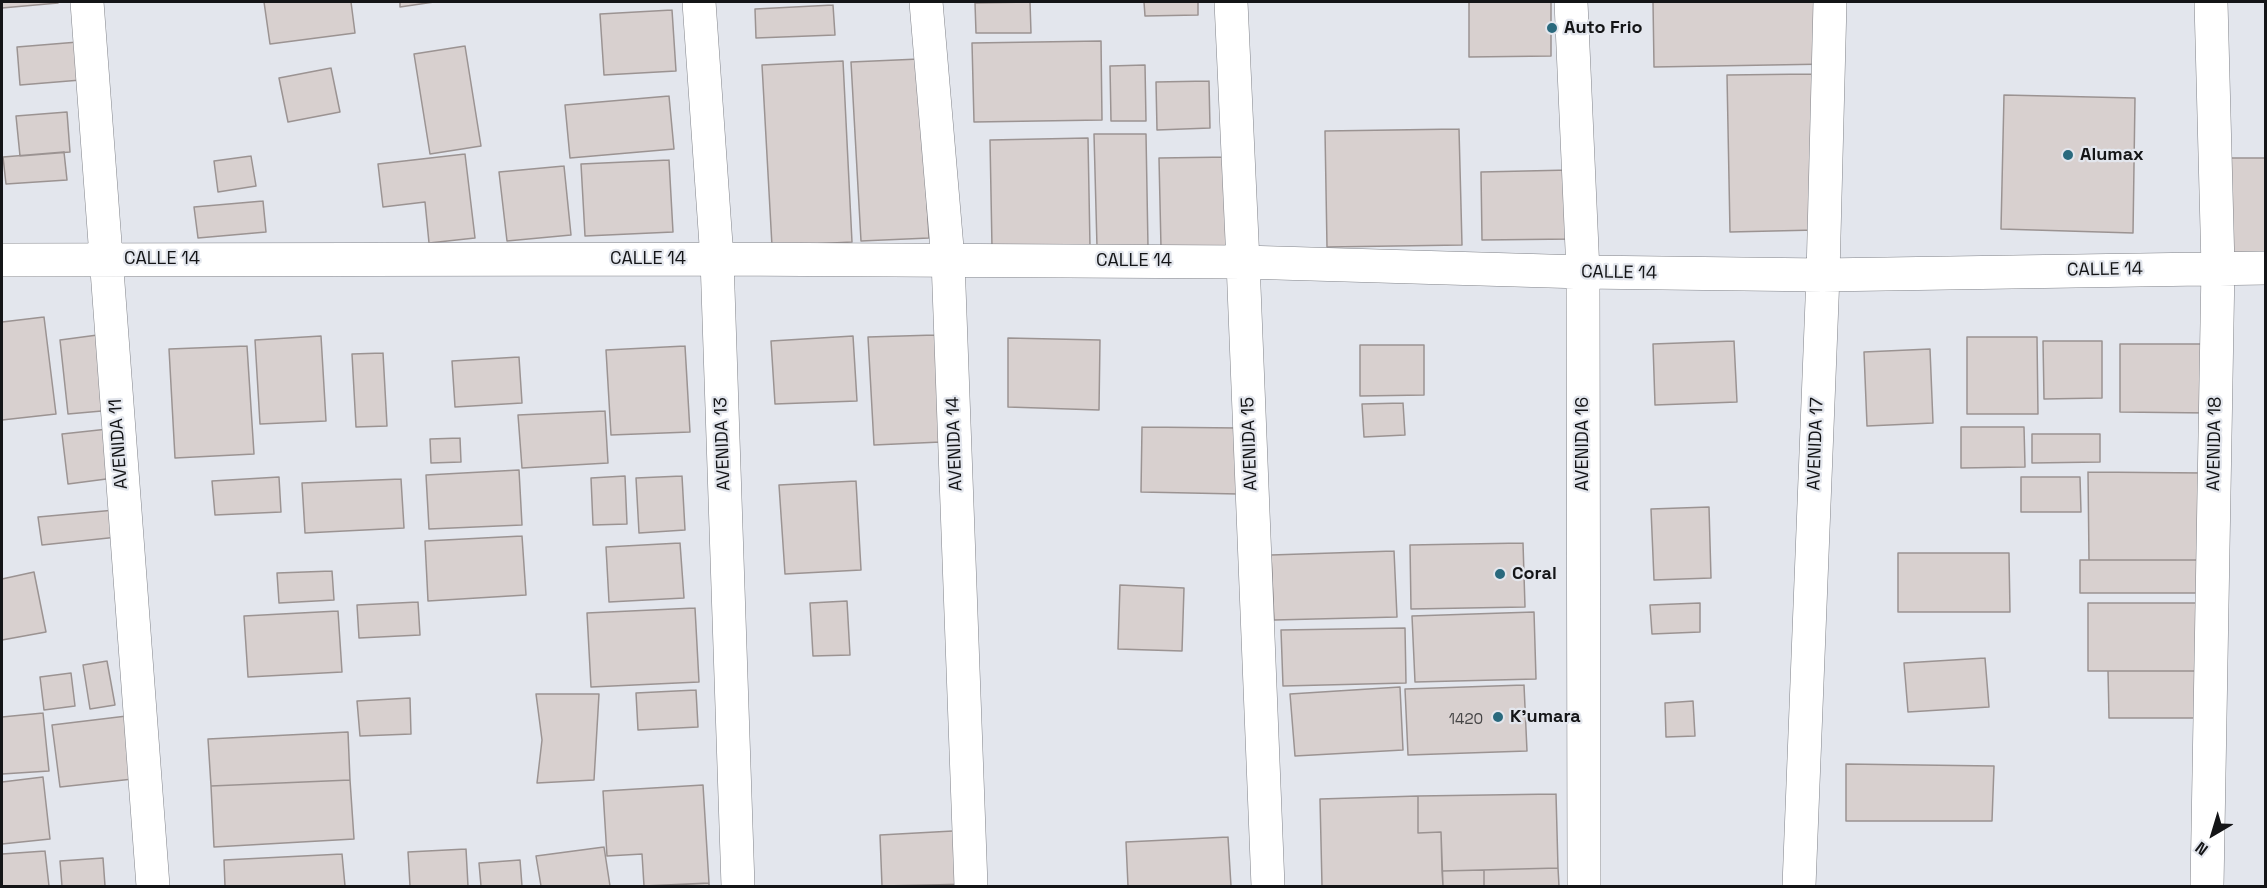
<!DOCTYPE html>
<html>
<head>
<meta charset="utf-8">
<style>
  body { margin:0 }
  #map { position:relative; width:2267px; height:888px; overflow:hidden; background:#e3e6ed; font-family:"Space Grotesk",sans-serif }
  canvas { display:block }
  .frame { position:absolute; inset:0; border:3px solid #141517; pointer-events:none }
  .north { position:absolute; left:2183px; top:804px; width:60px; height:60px; -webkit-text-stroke:4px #e3e6ed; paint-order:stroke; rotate:218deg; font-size:16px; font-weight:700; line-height:24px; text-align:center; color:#141517 }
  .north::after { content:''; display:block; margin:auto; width:21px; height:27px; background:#141517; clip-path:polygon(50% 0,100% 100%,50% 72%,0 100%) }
</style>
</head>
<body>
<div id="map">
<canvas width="2267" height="888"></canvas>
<div class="frame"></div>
<div class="north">N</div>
</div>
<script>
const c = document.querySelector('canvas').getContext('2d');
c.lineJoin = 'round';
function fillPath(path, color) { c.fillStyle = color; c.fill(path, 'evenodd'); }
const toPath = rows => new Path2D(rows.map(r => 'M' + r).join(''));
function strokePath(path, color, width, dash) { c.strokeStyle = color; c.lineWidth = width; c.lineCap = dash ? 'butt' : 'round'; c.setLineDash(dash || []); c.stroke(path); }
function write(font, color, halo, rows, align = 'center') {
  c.font = font + ' "Space Grotesk",sans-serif'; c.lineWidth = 4.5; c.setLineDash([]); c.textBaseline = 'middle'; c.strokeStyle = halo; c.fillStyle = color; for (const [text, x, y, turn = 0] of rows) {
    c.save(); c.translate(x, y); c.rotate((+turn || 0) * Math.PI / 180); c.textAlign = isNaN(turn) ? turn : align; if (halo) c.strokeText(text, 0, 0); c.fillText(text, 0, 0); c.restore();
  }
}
const building = toPath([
  [2,2,57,2,58,3,2,8,2,2],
  [264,2,351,2,355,33,270,44,264,2],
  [400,2,434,2,400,7,400,2],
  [1030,2,1031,33,976,33,975,3,1030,2],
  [1144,2,1198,2,1198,15,1145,16,1144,2],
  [1469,2,1551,2,1551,56,1469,57,1469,2],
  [1653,2,1827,2,1829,64,1654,67,1653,2],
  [833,5,835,35,756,38,755,9,833,5],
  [672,10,676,71,604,75,600,14,672,10],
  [1101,41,1102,120,974,122,972,43,1101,41],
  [78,42,81,80,20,85,17,47,78,42],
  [465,46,481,146,430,154,414,54,465,46],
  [919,59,929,238,861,241,851,62,919,59],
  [843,61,852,242,772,246,762,65,843,61],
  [1145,65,1146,121,1111,121,1110,66,1145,65],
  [331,68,340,112,288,122,279,78,331,68],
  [1812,74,1816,230,1730,232,1727,75,1812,74],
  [1209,81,1210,128,1157,130,1156,82,1209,81],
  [2004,95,2135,98,2133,233,2001,229,2004,95],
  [669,96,674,149,570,158,565,105,669,96],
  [67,112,70,152,20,156,16,116,67,112],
  [1459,129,1462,245,1327,247,1325,131,1459,129],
  [1094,134,1146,134,1148,247,1097,247,1094,134],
  [1088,138,1090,247,992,248,990,140,1088,138],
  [64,152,67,180,6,184,3,157,64,152],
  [465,154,475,238,429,243,425,202,383,207,378,164,465,154],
  [251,156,256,186,218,192,214,161,251,156],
  [1231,157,1233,247,1161,248,1159,158,1231,157],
  [2229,158,2266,158,2266,254,2228,253,2229,158],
  [669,160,673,232,585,236,581,164,669,160],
  [564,166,571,235,507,241,499,172,564,166],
  [1570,170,1572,239,1482,240,1481,172,1570,170],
  [263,201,266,232,198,238,194,207,263,201],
  [44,317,56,414,2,420,2,322,44,317],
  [105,334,113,410,68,414,60,340,105,334],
  [935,335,941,442,874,445,868,337,935,335],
  [321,336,326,421,260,424,255,340,321,336],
  [853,336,857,401,775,404,771,341,853,336],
  [1967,337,2037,337,2038,414,1967,414,1967,337],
  [1008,338,1100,340,1099,410,1008,407,1008,338],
  [1734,341,1737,402,1655,405,1653,344,1734,341],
  [2043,341,2102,341,2102,398,2044,399,2043,341],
  [2120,344,2208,344,2209,413,2120,412,2120,344],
  [1360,345,1424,345,1424,395,1360,396,1360,345],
  [247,346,254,454,175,458,169,349,247,346],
  [685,346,690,432,611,435,606,350,685,346],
  [1930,349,1933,423,1867,426,1864,352,1930,349],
  [383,353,387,426,356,427,352,354,383,353],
  [519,357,522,403,455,407,452,361,519,357],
  [1403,403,1405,435,1364,437,1362,404,1403,403],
  [605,411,608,463,522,468,518,415,605,411],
  [1142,427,1239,428,1238,494,1141,492,1142,427],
  [1961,427,2024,427,2025,467,1961,468,1961,427],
  [108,429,114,478,68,484,62,434,108,429],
  [2032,434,2100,434,2100,462,2032,463,2032,434],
  [460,438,461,462,431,463,430,439,460,438],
  [519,470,522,525,429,529,426,475,519,470],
  [2088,472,2205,473,2205,560,2089,560,2088,472],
  [625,476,627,524,593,525,591,478,625,476],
  [682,476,685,530,639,533,636,478,682,476],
  [279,477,281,512,215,515,212,481,279,477],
  [2021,477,2080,477,2081,512,2021,512,2021,477],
  [401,479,404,528,305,533,302,483,401,479],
  [856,481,861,570,785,574,779,485,856,481],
  [1709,507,1711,578,1654,580,1651,509,1709,507],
  [115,510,118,537,42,545,38,517,115,510],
  [522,536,526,595,428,601,425,541,522,536],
  [680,543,684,598,609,602,606,547,680,543],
  [1523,543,1525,607,1411,609,1410,545,1523,543],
  [1394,551,1397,617,1274,620,1271,555,1394,551],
  [1898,553,2009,553,2010,612,1898,612,1898,553],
  [2080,560,2205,560,2206,593,2080,593,2080,560],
  [332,571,334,600,279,603,277,573,332,571],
  [34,572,46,632,2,640,2,579,34,572],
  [1120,585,1184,588,1182,651,1118,649,1120,585],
  [847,601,850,655,813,656,810,603,847,601],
  [418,602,420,635,359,638,357,605,418,602],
  [1700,603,1700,632,1652,634,1650,605,1700,603],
  [2088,603,2201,603,2201,671,2088,671,2088,603],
  [695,608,699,682,591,687,587,613,695,608],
  [338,611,342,672,248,677,244,616,338,611],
  [1534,612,1536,679,1415,682,1412,616,1534,612],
  [1405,628,1406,683,1283,686,1281,630,1405,628],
  [1985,658,1989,707,1908,712,1904,663,1985,658],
  [107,661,115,705,90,709,83,665,107,661],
  [2108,671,2201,671,2202,718,2109,718,2108,671],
  [71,673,75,706,44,710,40,677,71,673],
  [1524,685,1527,751,1408,755,1405,689,1524,685],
  [1400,687,1403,750,1295,756,1290,694,1400,687],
  [696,690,698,727,638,730,636,693,696,690],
  [536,694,599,694,594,780,537,783,542,740,536,694],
  [410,698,411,734,360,736,357,701,410,698],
  [1693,701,1695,736,1666,737,1665,703,1693,701],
  [43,713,49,771,2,774,2,717,43,713],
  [135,715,142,778,60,787,52,725,135,715],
  [348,732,350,780,211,786,208,739,348,732],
  [1846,764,1994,766,1992,821,1846,821,1846,764],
  [43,777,50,839,2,844,2,782,43,777],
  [350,780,354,839,214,847,211,786,350,780],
  [703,785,709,883,644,886,642,854,607,856,603,791,703,785],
  [1556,794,1558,868,1442,871,1441,832,1418,833,1418,796,1556,794],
  [1418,796,1418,833,1441,832,1443,886,1322,886,1320,799,1418,796],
  [971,830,974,884,882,886,880,835,971,830],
  [1228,837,1231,886,1128,886,1126,842,1228,837],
  [604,847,610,886,541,886,536,856,604,847],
  [466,849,468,886,410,886,408,852,466,849],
  [45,851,49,886,2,886,2,854,45,851],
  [342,854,345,886,225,886,224,860,342,854],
  [103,858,105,886,62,886,60,861,103,858],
  [520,860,522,886,481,886,479,863,520,860],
  [1558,868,1559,886,1484,886,1484,870,1558,868],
  [1484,870,1484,886,1443,886,1442,871,1484,870],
  [709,883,709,886,654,886,709,883]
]);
fillPath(building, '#d8d0cf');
strokePath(building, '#9b9392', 1.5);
const minor = toPath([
  [87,2,153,886],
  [699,2,717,259,738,886],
  [926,2,948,260,971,886],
  [1231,2,1243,262,1268,886],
  [1571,2,1583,272,1584,886],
  [2,260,717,259,1243,262,1583,272,1823,275,2266,268],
  [1799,886,1823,275,1830,2],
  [2207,886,2218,267,2211,2]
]);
strokePath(minor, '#818389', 34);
strokePath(minor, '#fff', 33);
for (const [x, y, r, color] of [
  [1552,28,6,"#29697d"],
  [2068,155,6,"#29697d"],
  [1500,574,6,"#29697d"],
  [1498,717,6,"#29697d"]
]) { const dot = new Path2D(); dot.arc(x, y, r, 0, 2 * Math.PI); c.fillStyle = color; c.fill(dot); strokePath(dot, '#e3e6ed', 2); }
write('15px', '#454445', null, [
  ["1420",1466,720]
]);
write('bold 18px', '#141517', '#e3e6ed', [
  ["Auto Frio",1564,28],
  ["Alumax",2080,155],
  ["Coral",1512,574],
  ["K'umara",1510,717]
], 'left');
write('18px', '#141517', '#e3e6ed', [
  ["CALLE 14",162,259],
  ["CALLE 14",648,259],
  ["CALLE 14",1134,261],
  ["CALLE 14",2105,270,-1],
  ["CALLE 14",1619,273,1],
  ["AVENIDA 11",119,444,-94],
  ["AVENIDA 13",723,444,-92],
  ["AVENIDA 14",955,444,-92],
  ["AVENIDA 15",1250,444,-92],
  ["AVENIDA 16",1583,444,-90],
  ["AVENIDA 17",1816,444,-88],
  ["AVENIDA 18",2215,444,-89]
]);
</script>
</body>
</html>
